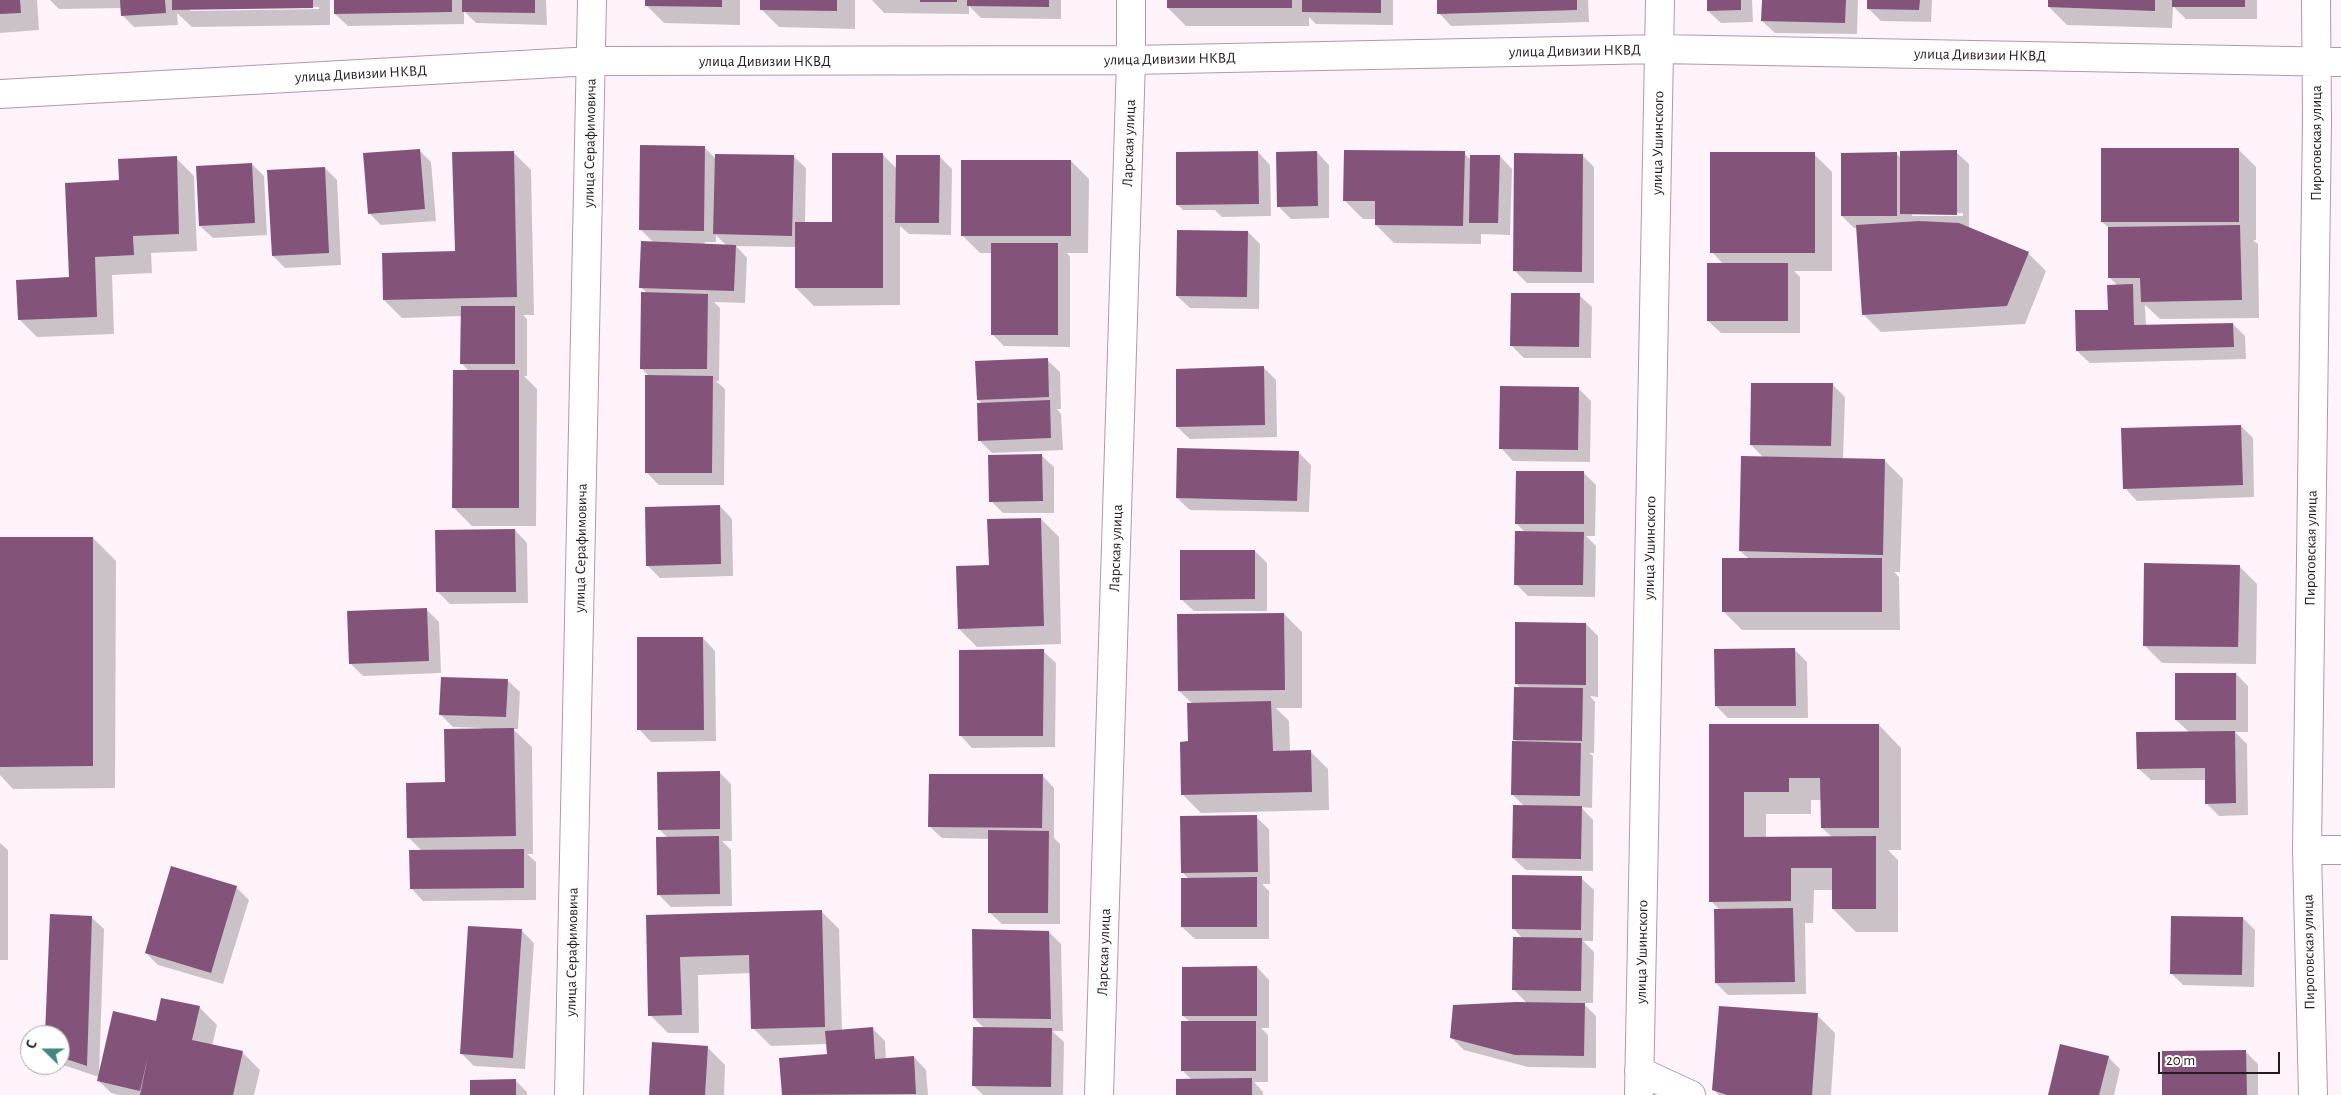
<!DOCTYPE html>
<html>
<head>
<meta charset="utf-8">
<style>
  body { margin:0 }
  #map { position:relative; width:2341px; height:1095px; overflow:hidden; background:#fef3fb; font-family:"Alegreya Sans",sans-serif }
  canvas { display:block }
  .north { position:absolute; left:20px; top:1025px; width:50px; height:50px; box-sizing:border-box; background:#fff; border:1px solid #a7a3a6; border-radius:50%; rotate:292deg; font-size:14px; font-weight:700; line-height:20px; text-align:center; color:#241a21 }
  .north::after { content:''; display:block; margin:auto; width:18px; height:22px; background:#43887f; clip-path:polygon(50% 0,100% 100%,50% 72%,0 100%) }
  .scale { position:absolute; left:2158px; top:1052px; width:122px; height:22px; box-sizing:border-box; border:2px solid #241a21; border-top:0; padding-left:6px; font-size:15px; line-height:18px; white-space:nowrap; color:#241a21; -webkit-text-stroke:4px #fff; paint-order:stroke }
</style>
</head>
<body>
<div id="map">
<canvas width="2341" height="1095"></canvas>
<div class="north">С</div>
<div class="scale">20 m</div>
</div>
<script>
const c = document.querySelector('canvas').getContext('2d');
c.lineJoin = 'round';
function fillPath(path, color) { c.fillStyle = color; c.fill(path, 'evenodd'); }
const toPath = rows => new Path2D(rows.map(r => 'M' + r).join(''));
function strokePath(path, color, width, dash) { c.strokeStyle = color; c.lineWidth = width; c.lineCap = dash ? 'butt' : 'round'; c.setLineDash(dash || []); c.stroke(path); }
function write(font, color, halo, rows, align = 'center') {
  c.font = font + ' "Alegreya Sans",sans-serif'; c.lineWidth = 5; c.setLineDash([]); c.textBaseline = 'middle'; c.strokeStyle = halo; c.fillStyle = color; for (const [text, x, y, turn = 0] of rows) {
    c.save(); c.translate(x, y); c.rotate((+turn || 0) * Math.PI / 180); c.textAlign = isNaN(turn) ? turn : align; if (halo) c.strokeText(text, 0, 0); c.fillText(text, 0, 0); c.restore();
  }
}
fillPath(toPath([
  [0,0,37,0,39,30,0,33],
  [50,0,330,0,330,25,192,27,177,13,178,25,134,27,122,15,122,8,59,9],
  [319,7,319,9,190,11,190,8],
  [335,0,546,0,547,25,476,23,464,11,464,24,348,26,335,14],
  [646,0,740,0,740,25,664,23,646,5],
  [761,0,855,0,855,29,779,27,761,9],
  [872,0,1061,0,1061,19,981,18,969,6,969,14,884,13],
  [1168,0,1393,0,1393,25,1316,24,1309,17,1309,26,1186,26,1168,8],
  [1438,0,1588,0,1589,22,1451,26,1439,13],
  [1708,0,1752,0,1753,22,1721,23,1708,11],
  [1763,0,1858,0,1857,34,1775,33,1762,21],
  [1868,0,1932,0,1931,22,1881,21,1868,8],
  [2049,0,2257,0,2257,19,2186,19,2173,6,2172,28,2067,25,2049,7],
  [704,147,716,159,793,156,806,168,805,224,833,224,882,154,897,169,940,157,952,169,951,235,909,234,900,226,900,305,814,306,796,288,797,247,736,246,747,258,745,303,714,302,720,308,719,381,716,381,725,389,724,485,659,485,647,473,649,376,642,369,647,293,641,287,654,243,640,229],
  [716,235,726,245,704,245,705,242,716,242],
  [2238,149,2256,167,2256,240,2253,240,2258,244,2259,318,2160,319,2145,305,2146,326,2233,324,2245,336,2246,359,2090,363,2077,351,2109,311,2118,286,2110,278,2109,228,2102,222],
  [419,150,431,162,436,221,381,225,369,213],
  [513,152,531,170,534,315,523,315,527,319,527,376,524,376,537,389,536,526,472,526,454,508,469,371,462,364,462,316,402,318,384,300,456,253],
  [1258,152,1270,165,1271,216,1222,217,1215,210,1183,210,1177,204],
  [1317,152,1329,165,1329,218,1291,219,1279,207],
  [1956,152,1969,164,1969,228,2028,253,2046,271,2025,324,1881,332,1863,314,1858,228,1854,228,1842,216,1896,153,1901,158],
  [1912,213,1963,213,1963,216,1912,216],
  [1464,153,1471,160,1500,156,1512,169,1510,235,1481,234,1481,244,1394,243,1376,225,1376,219,1363,219,1345,201],
  [1814,154,1832,172,1832,271,1794,271,1800,277,1800,333,1721,333,1708,321,1724,265,1712,252],
  [1582,155,1594,167,1594,283,1527,283,1514,270],
  [176,158,194,176,197,251,151,253,152,273,112,275,114,334,37,337,19,319,70,278,120,181],
  [1071,161,1089,179,1088,253,1067,253,1070,257,1070,347,1004,346,992,334,992,253,980,253,962,235],
  [252,164,264,176,267,235,213,238,200,226],
  [325,168,337,180,341,265,285,268,273,256],
  [1248,232,1260,244,1259,309,1190,308,1177,296],
  [1579,295,1592,307,1591,358,1524,358,1511,345],
  [1047,360,1060,372,1061,409,1057,409,1061,414,1063,450,992,453,980,441,982,404,978,400],
  [1264,368,1276,380,1277,437,1190,439,1177,427],
  [1832,384,1845,397,1843,460,1885,461,1903,479,1900,572,1894,572,1899,577,1900,630,1742,630,1724,612,1749,559,1740,551,1764,458,1751,445],
  [1578,388,1591,401,1590,462,1513,461,1501,448],
  [2241,426,2253,438,2254,497,2137,501,2125,488],
  [1298,452,1311,465,1309,512,1190,510,1177,498],
  [1041,455,1054,467,1054,513,1003,513,991,501],
  [1584,473,1596,485,1595,536,1586,536,1596,546,1595,597,1528,596,1516,584,1526,533,1516,523],
  [720,506,732,519,733,576,660,578,647,565],
  [1041,519,1059,537,1061,644,977,647,959,629,990,566],
  [515,530,527,543,528,603,450,604,437,591],
  [93,538,116,561,115,788,13,789,0,775,0,539],
  [1255,551,1267,563,1267,611,1194,611,1181,599],
  [2239,566,2257,584,2256,664,2162,663,2144,645],
  [426,609,439,622,441,673,363,676,350,663],
  [1284,614,1302,632,1302,708,1276,708,1289,721,1290,751,1310,751,1328,769,1329,810,1201,813,1183,795,1193,704,1179,691],
  [1586,624,1598,636,1598,697,1590,696,1595,702,1594,753,1589,753,1593,756,1592,808,1581,807,1593,820,1593,871,1526,870,1513,858,1524,806,1512,794,1518,743,1515,740,1521,688,1516,684],
  [703,638,715,651,716,741,651,742,639,729],
  [1795,650,1807,662,1808,718,1728,718,1716,706],
  [1043,651,1056,663,1055,747,972,748,960,735],
  [2236,674,2248,686,2248,732,2235,732,2247,744,2248,815,2219,816,2206,803,2206,780,2151,780,2138,768,2189,732,2176,720],
  [507,680,520,692,518,729,513,729,532,747,533,854,527,854,536,862,536,900,423,901,411,888,422,851,409,838,482,730,482,728,453,727,441,715],
  [1710,725,1879,725,1901,748,1901,850,1888,850,1898,860,1898,932,1856,932,1833,909,1833,890,1814,890,1813,923,1805,923,1806,994,1728,995,1716,983,1720,910,1711,901],
  [1811,800,1822,800,1822,828,1832,837,1766,838,1766,814,1811,814],
  [719,772,731,784,732,841,722,841,731,850,732,906,671,907,659,895,668,838,659,829],
  [1042,775,1054,788,1054,838,1060,844,1060,924,1002,924,989,912,989,839,942,838,929,826],
  [1256,817,1269,829,1270,884,1262,884,1269,891,1269,939,1195,939,1182,927,1189,879,1182,872],
  [0,843,8,850,8,960,0,960],
  [1581,878,1594,890,1593,941,1583,941,1594,952,1593,1003,1583,1003,1596,1016,1596,1068,1528,1067,1464,1050,1452,1038,1527,1003,1514,990,1523,939,1513,928],
  [236,887,249,900,223,984,158,965,146,953],
  [821,911,839,929,842,1031,872,1028,885,1041,886,1060,914,1057,926,1070,928,1095,783,1095,781,1059,828,1055,827,1044,771,1046,753,1028,751,973,698,975,699,1033,668,1033,650,1015,647,916],
  [91,917,104,929,99,1075,155,1022,199,1007,217,1025,212,1046,242,1052,260,1070,254,1095,119,1095,111,1093,99,1081,99,1077,60,1064,60,1035,46,1035],
  [2243,918,2255,930,2254,987,2183,985,2171,973],
  [522,931,534,943,525,1069,474,1066,461,1053],
  [1049,932,1061,944,1063,1031,1052,1031,1064,1042,1063,1095,983,1095,973,1085,985,1029,974,1018],
  [1257,967,1269,980,1269,1028,1261,1028,1268,1035,1268,1082,1254,1082,1263,1092,1263,1095,1178,1095,1192,1080,1182,1070,1190,1022,1183,1016],
  [1817,1015,1835,1033,1831,1095,1719,1095,1713,1089],
  [707,1047,725,1065,724,1095,650,1095],
  [2246,1052,2258,1064,2258,1095,2164,1095],
  [2108,1057,2120,1069,2114,1095,2050,1095],
  [515,1080,527,1092,527,1095,472,1095]
]), '#0003');
fillPath(toPath([
  [0,0,20,0,21,13,0,14],
  [120,0,165,0,166,13,121,16],
  [172,0,313,0,313,8,172,10],
  [334,0,452,0,452,12,334,14],
  [462,0,535,0,535,13,462,12],
  [645,0,722,0,722,7,645,6],
  [760,0,837,0,837,11,760,10],
  [920,0,957,0,957,2,920,2],
  [967,0,1049,0,1049,7,967,6],
  [1167,0,1292,0,1292,8,1167,8],
  [1302,0,1381,0,1381,13,1302,12],
  [1437,0,1577,0,1577,10,1437,14],
  [1707,0,1741,0,1741,10,1707,11],
  [1762,0,1846,0,1845,23,1761,21],
  [1867,0,1920,0,1919,10,1867,9],
  [2048,0,2155,0,2155,11,2048,7],
  [2172,0,2245,0,2245,7,2172,7],
  [640,145,705,146,704,231,639,230],
  [2101,148,2239,148,2239,222,2101,222],
  [420,149,425,209,368,214,363,153],
  [1344,150,1465,151,1463,226,1375,225,1375,201,1343,201],
  [1957,150,1957,215,1900,214,1900,151],
  [514,151,517,297,383,300,382,253,455,251,452,152],
  [1258,151,1259,204,1176,205,1176,152],
  [1317,151,1318,206,1277,207,1276,152],
  [1710,152,1815,152,1815,253,1710,253],
  [1897,152,1897,216,1841,216,1841,153],
  [832,153,883,153,883,288,795,288,795,222,832,222],
  [1514,153,1583,154,1582,272,1513,271],
  [715,154,794,155,792,236,713,234],
  [896,155,940,155,939,223,895,223],
  [1470,155,1500,155,1498,223,1469,223],
  [177,156,179,234,133,236,134,255,95,257,97,317,18,320,16,280,69,277,65,183,119,180,118,159],
  [961,160,1071,160,1071,236,961,236],
  [252,163,255,223,199,226,196,166],
  [325,167,329,253,272,256,267,170],
  [1919,221,1959,223,2029,252,2007,306,1862,315,1856,225],
  [2240,225,2242,300,2141,302,2140,278,2108,278,2108,227],
  [1177,230,1248,231,1247,297,1176,296],
  [641,241,736,245,734,291,639,288],
  [991,243,1058,243,1058,335,991,335],
  [1707,263,1788,263,1788,321,1707,321],
  [2133,284,2134,325,2233,323,2234,347,2076,351,2075,310,2108,310,2107,285],
  [641,292,708,294,707,369,640,369],
  [1511,293,1580,293,1579,347,1510,346],
  [461,306,515,306,515,364,460,364],
  [1048,358,1049,397,977,400,975,361],
  [1264,366,1265,425,1176,427,1176,369],
  [453,370,519,370,519,508,452,508],
  [645,375,713,376,712,473,645,473],
  [1751,383,1833,383,1831,446,1750,445],
  [1500,386,1579,387,1578,450,1499,449],
  [1050,400,1051,438,978,441,977,403],
  [2241,425,2243,485,2123,489,2121,428],
  [1177,448,1299,451,1297,501,1176,498],
  [1042,454,1043,501,989,502,988,455],
  [1741,456,1885,459,1883,555,1739,551],
  [1516,471,1584,471,1584,524,1515,524],
  [720,505,721,564,646,566,645,507],
  [1041,518,1044,626,958,629,956,566,989,565,987,519],
  [515,529,516,592,436,592,435,530],
  [1515,531,1584,532,1583,585,1514,585],
  [0,537,93,537,93,766,0,767],
  [1180,550,1255,550,1255,599,1180,600],
  [1722,558,1882,558,1882,612,1722,612],
  [2144,563,2240,565,2238,647,2143,646],
  [427,608,429,661,349,664,347,611],
  [1284,613,1285,690,1178,691,1177,614],
  [1515,622,1586,623,1586,685,1515,684],
  [637,637,703,637,704,730,637,730],
  [1795,648,1796,706,1715,706,1714,649],
  [1044,649,1043,736,959,736,959,650],
  [2175,673,2236,673,2236,720,2175,720],
  [441,677,508,679,506,717,439,715],
  [1514,687,1583,688,1582,741,1513,740],
  [1271,701,1273,751,1311,750,1312,792,1181,795,1180,742,1188,741,1187,703],
  [1709,724,1879,724,1879,828,1821,828,1820,778,1789,778,1789,792,1744,792,1744,837,1876,836,1876,909,1832,909,1832,868,1791,868,1791,901,1709,902],
  [514,728,516,836,407,838,406,783,445,782,444,729],
  [2235,731,2236,803,2205,804,2205,768,2137,769,2136,732],
  [1512,741,1581,743,1580,796,1511,795],
  [720,771,720,829,658,830,657,772],
  [929,774,1043,774,1042,828,928,827],
  [1513,805,1582,806,1581,859,1512,858],
  [1257,815,1258,872,1181,873,1180,816],
  [988,830,1049,831,1048,913,988,913],
  [719,836,720,894,657,895,656,837],
  [524,849,524,888,410,889,409,850],
  [171,866,237,886,211,973,145,953],
  [1512,875,1582,876,1581,930,1512,929],
  [1257,877,1257,927,1181,927,1181,878],
  [1793,908,1795,982,1715,983,1714,909],
  [822,910,825,1027,751,1029,749,955,680,957,682,1015,648,1016,646,915],
  [50,914,92,916,87,1066,60,1057,60,1035,45,1035],
  [2171,916,2243,917,2242,975,2170,974],
  [468,926,522,929,513,1058,460,1054],
  [972,929,1049,931,1051,1019,973,1018],
  [1513,937,1582,938,1581,991,1512,990],
  [1257,966,1257,1016,1182,1016,1182,967],
  [161,998,200,1006,192,1040,243,1051,233,1095,140,1095,148,1056,140,1091,97,1081,113,1011,156,1021],
  [1516,1002,1585,1003,1584,1056,1515,1055,1450,1038,1453,1005],
  [1719,1006,1818,1013,1812,1095,1727,1095,1712,1090],
  [1181,1021,1256,1021,1256,1071,1181,1071],
  [873,1027,875,1059,914,1056,916,1094,782,1095,779,1058,827,1054,825,1031],
  [973,1027,1052,1028,1051,1087,972,1086],
  [652,1042,708,1046,705,1095,649,1095],
  [2060,1044,2109,1056,2099,1095,2048,1095],
  [2246,1050,2247,1095,2162,1095,2162,1051],
  [1252,1078,1252,1095,1176,1095,1176,1079],
  [516,1079,516,1095,470,1095,470,1080]
]), '#835379');
const minor = toPath([
  [0,94,592,61,1131,60,1660,49,2341,62],
  [2307,850,2341,850],
  [1639,1071,1691,1095],
  [569,1095,592,0],
  [1099,1095,1131,60,1131,0],
  [1639,1095,1660,0],
  [2313,1095,2307,850,2317,121,2316,0]
]);
strokePath(minor, '#b198ab', 30);
strokePath(minor, '#fff', 28);
write('15px', '#241a21', '#fff', [
  ["улица Дивизии НКВД",1575,51,-1],
  ["улица Дивизии НКВД",1980,55,1],
  ["улица Дивизии НКВД",1170,59,-1],
  ["улица Дивизии НКВД",765,61],
  ["улица Дивизии НКВД",361,74,-3],
  ["улица Серафимовича",590,143,-89],
  ["Ларская улица",1129,143,-88],
  ["улица Ушинского",1658,143,-89],
  ["Пироговская улица",2316,143,-90],
  ["улица Серафимовича",581,548,-89],
  ["Ларская улица",1116,548,-88],
  ["улица Ушинского",1650,548,-89],
  ["Пироговская улица",2311,548,-89],
  ["улица Серафимовича",572,952,-89],
  ["Ларская улица",1104,952,-88],
  ["улица Ушинского",1642,952,-89],
  ["Пироговская улица",2309,952,-91]
]);
</script>
</body>
</html>
